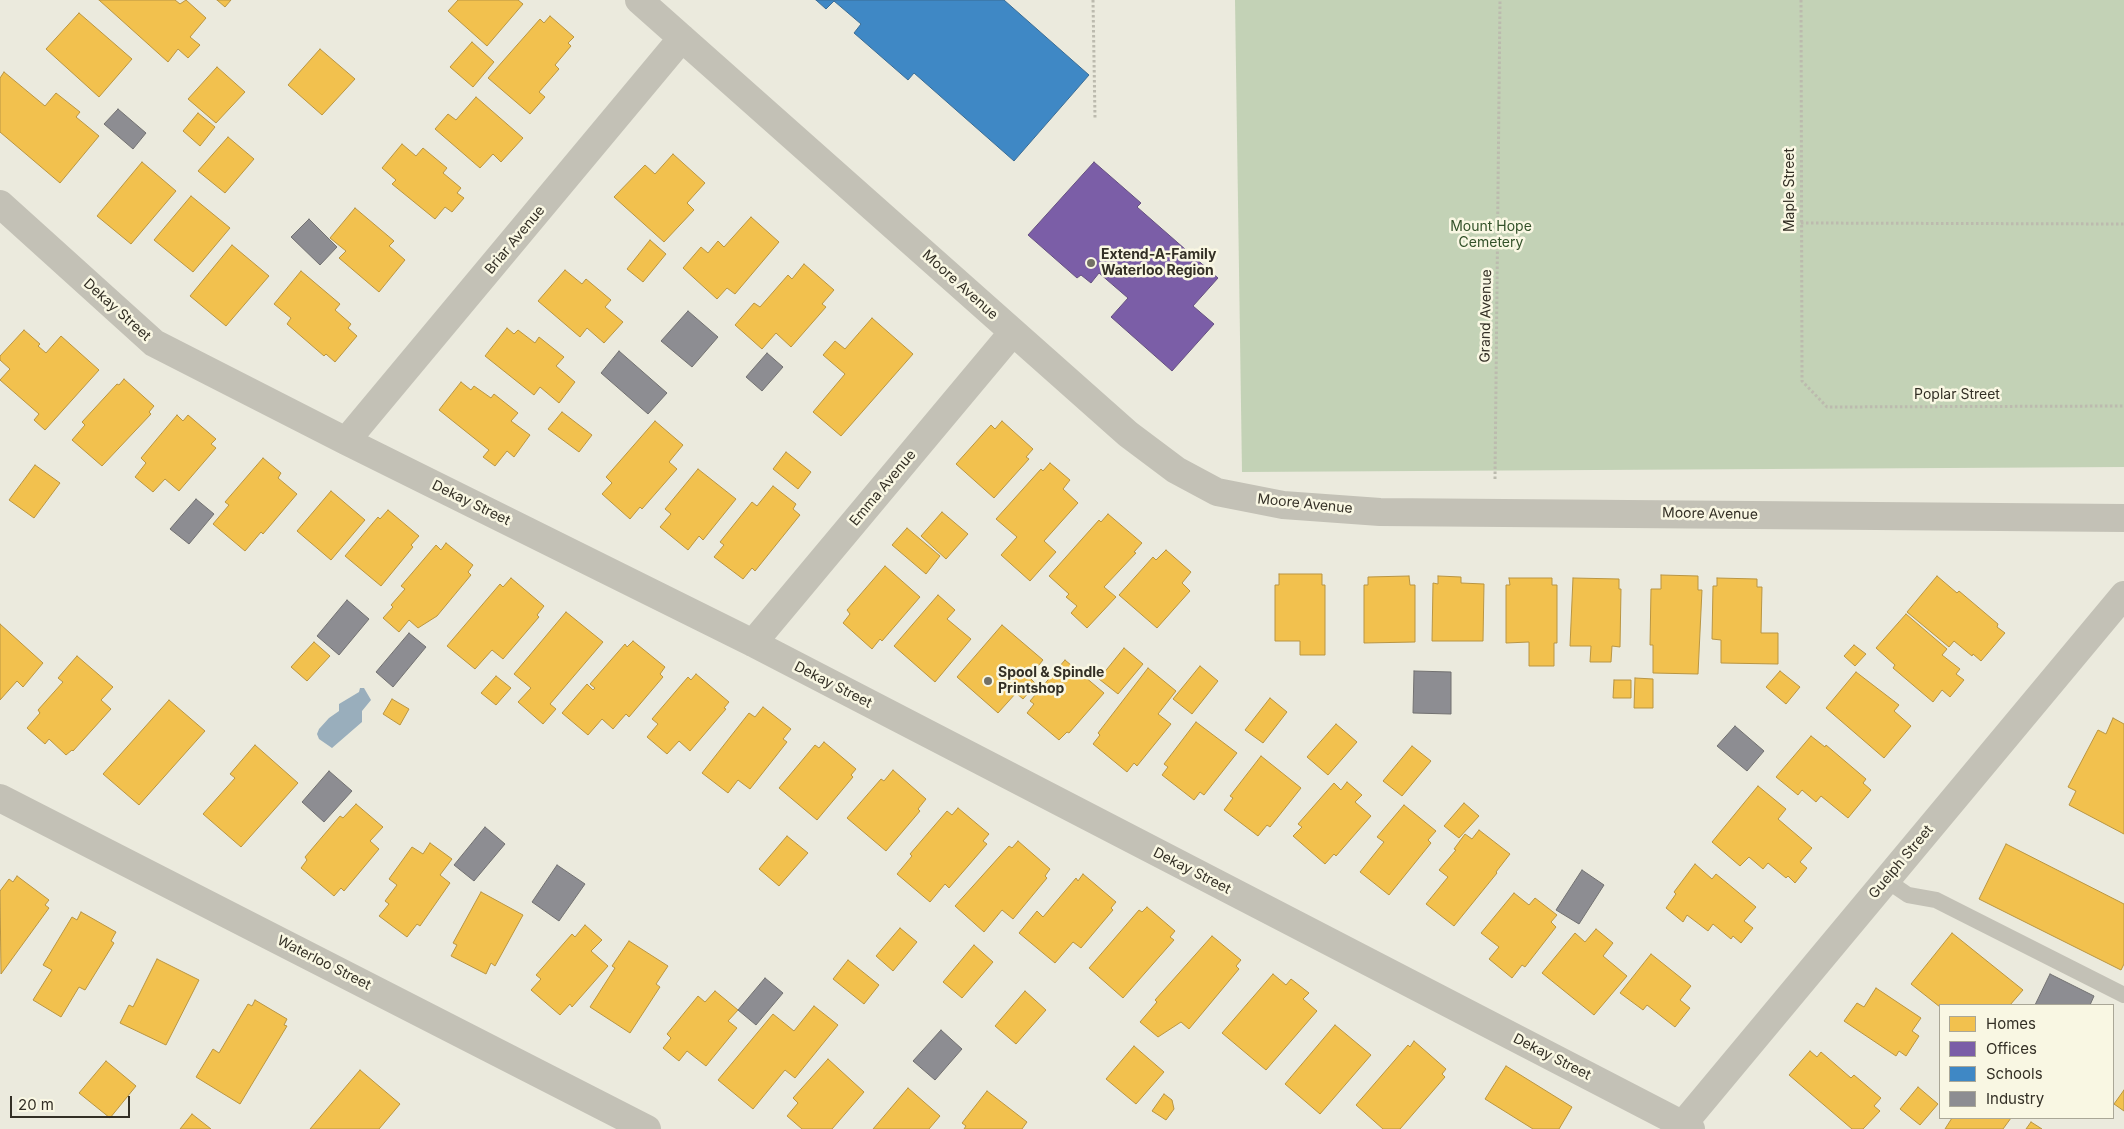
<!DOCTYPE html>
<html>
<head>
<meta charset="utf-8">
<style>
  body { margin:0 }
  #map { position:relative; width:2124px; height:1129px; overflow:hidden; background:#ebeadd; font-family:Inter,sans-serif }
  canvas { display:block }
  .legend { position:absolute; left:1939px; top:1004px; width:175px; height:115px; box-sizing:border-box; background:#f9f7e3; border:1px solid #aaa797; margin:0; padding:6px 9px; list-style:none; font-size:15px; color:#332f25 }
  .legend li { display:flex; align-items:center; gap:10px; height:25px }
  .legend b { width:25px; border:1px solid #aaa797 }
  .scale { position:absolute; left:10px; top:1096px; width:120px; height:22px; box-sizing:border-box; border:2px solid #332f25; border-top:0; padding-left:6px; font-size:15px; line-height:18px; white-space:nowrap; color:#332f25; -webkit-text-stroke:4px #f9f7e3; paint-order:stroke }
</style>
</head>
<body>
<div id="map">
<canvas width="2124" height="1129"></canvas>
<ul class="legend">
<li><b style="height:14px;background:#f2c14e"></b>Homes</li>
<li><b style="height:14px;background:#7b5ea7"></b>Offices</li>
<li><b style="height:14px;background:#3f88c5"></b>Schools</li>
<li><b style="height:14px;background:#8d8d92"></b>Industry</li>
</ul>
<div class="scale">20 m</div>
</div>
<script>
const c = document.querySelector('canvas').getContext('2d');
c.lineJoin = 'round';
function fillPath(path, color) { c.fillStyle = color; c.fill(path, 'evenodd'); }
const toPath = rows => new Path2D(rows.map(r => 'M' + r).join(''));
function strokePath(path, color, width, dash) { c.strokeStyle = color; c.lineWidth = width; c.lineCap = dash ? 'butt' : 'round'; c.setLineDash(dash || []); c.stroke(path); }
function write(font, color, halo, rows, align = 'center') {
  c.font = font + ' Inter,sans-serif'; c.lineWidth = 5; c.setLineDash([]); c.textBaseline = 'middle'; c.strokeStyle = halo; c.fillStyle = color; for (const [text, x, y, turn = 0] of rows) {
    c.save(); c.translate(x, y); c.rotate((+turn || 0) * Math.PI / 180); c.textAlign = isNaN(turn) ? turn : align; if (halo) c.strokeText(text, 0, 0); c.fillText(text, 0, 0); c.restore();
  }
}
fillPath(toPath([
  [1235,0,2124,0,2124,467,1242,472]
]), '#c3d2b6');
fillPath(toPath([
  [360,688,364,688,371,700,362,711,362,722,332,748,319,739,317,734,319,729,329,718,339,711,339,704,359,692]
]), '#99aebc');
const homes = toPath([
  [99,0,175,0,180,4,186,0,206,18,190,37,200,45,188,58,178,49,168,62,99,0],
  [217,0,231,0,225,7,217,0],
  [458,0,518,0,523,4,487,46,448,11,458,0],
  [79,13,132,59,99,97,46,49,79,13],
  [550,16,574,37,568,43,571,46,555,65,559,69,539,92,545,97,530,114,488,78,540,19,544,23,550,16],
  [472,42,494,62,473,87,450,67,472,42],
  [320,49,355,79,322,115,288,85,320,49],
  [217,67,245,92,216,123,188,99,217,67],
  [4,72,45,106,56,93,80,112,76,117,99,136,60,183,0,132,0,78,4,72],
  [476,97,523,138,501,162,493,154,480,168,435,129,448,114,456,120,476,97],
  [198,113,215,127,200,146,183,131,198,113],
  [228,137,254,159,225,193,198,171,228,137],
  [402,144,416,156,423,148,447,168,443,173,461,188,457,193,464,198,452,212,445,207,435,219,392,184,396,180,382,168,402,144],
  [673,154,705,183,687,203,694,210,664,242,614,197,645,165,655,174,673,154],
  [142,162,176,191,131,244,97,216,142,162],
  [191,196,230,228,193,272,154,240,191,196],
  [355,208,394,241,389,246,405,260,379,292,339,258,346,251,330,238,355,208],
  [751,217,779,242,735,294,727,288,717,299,683,268,701,247,708,253,718,241,724,247,751,217],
  [650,240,666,254,643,282,627,269,650,240],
  [232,245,269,276,226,326,190,296,232,245],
  [804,264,834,290,822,304,826,307,791,347,776,333,762,349,735,325,754,303,760,307,788,275,792,279,804,264],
  [565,270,582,284,586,279,611,300,605,307,623,322,604,343,587,328,580,337,538,301,565,270],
  [301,271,340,304,335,310,351,324,348,328,357,336,335,362,326,354,324,356,287,324,291,318,274,304,301,271],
  [872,318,913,354,841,436,813,412,845,374,823,355,835,341,845,349,872,318],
  [507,328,514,334,518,330,535,343,539,337,564,357,556,366,575,382,559,403,540,387,534,395,485,356,507,328],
  [24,330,40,344,38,346,46,353,61,336,99,370,45,430,34,420,39,414,0,380,10,369,0,360,0,356,24,330],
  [124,379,154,406,149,412,151,414,102,466,72,440,85,425,82,422,117,384,119,385,124,379],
  [461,382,471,390,474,386,491,398,494,394,518,413,511,421,530,435,514,457,507,451,495,466,483,457,489,450,439,410,461,382],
  [562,412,592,435,579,452,548,429,562,412],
  [177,415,183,421,188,415,216,439,211,444,216,448,179,491,165,479,153,492,135,477,146,463,141,458,177,415],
  [655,421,683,445,669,462,677,469,642,509,640,507,630,519,602,494,612,483,606,477,655,421],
  [1002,421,1033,449,1026,457,1029,459,994,498,956,464,991,425,995,429,1002,421],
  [786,452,811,472,798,489,773,469,786,452],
  [263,458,281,473,278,478,297,494,263,534,261,532,245,551,213,524,229,505,225,502,263,458],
  [1050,463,1070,480,1063,489,1078,503,1044,541,1056,552,1030,581,1001,555,1017,537,996,519,1041,469,1043,471,1050,463],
  [35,465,60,483,34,518,9,500,35,465],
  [698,469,736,499,703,540,699,536,688,550,660,527,671,514,665,509,698,469],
  [773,486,796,504,793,509,800,515,755,571,752,568,743,579,714,557,724,545,720,542,752,502,757,506,773,486],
  [331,491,365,520,331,560,297,531,331,491],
  [388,510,419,536,411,545,413,547,381,586,345,556,378,517,380,519,388,510],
  [942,512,968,534,946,559,921,536,942,512],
  [1108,514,1142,543,1134,552,1136,553,1104,587,1116,597,1087,628,1071,613,1077,606,1066,597,1069,594,1049,576,1099,520,1101,522,1108,514],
  [907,528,940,556,926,574,892,545,907,528],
  [446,543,473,565,468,572,471,575,437,616,418,628,409,620,399,632,383,618,393,607,391,605,405,589,401,586,436,545,441,550,446,543],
  [1166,550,1191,572,1182,583,1190,591,1157,628,1119,595,1153,557,1156,560,1166,550],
  [885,566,920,597,882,641,880,639,872,649,843,623,850,614,847,610,885,566],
  [1279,574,1322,574,1322,585,1325,585,1325,655,1300,655,1300,641,1275,641,1275,585,1279,585,1279,574],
  [1661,575,1698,576,1698,590,1702,590,1698,674,1653,673,1653,645,1650,645,1651,589,1661,589,1661,575],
  [1409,576,1410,585,1415,585,1415,642,1364,643,1364,585,1368,585,1368,577,1409,576],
  [1438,576,1461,577,1461,583,1484,584,1483,641,1432,641,1433,583,1438,584,1438,576],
  [1937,576,1957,593,1959,591,1998,624,1997,627,2005,633,1981,661,1973,654,1972,656,1954,641,1949,647,1907,612,1937,576],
  [511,578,544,606,537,615,539,617,503,659,492,650,475,669,447,646,500,584,503,587,511,578],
  [1509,578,1552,578,1552,585,1557,585,1557,643,1554,643,1554,666,1529,666,1529,642,1506,643,1506,585,1510,585,1509,578],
  [1573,578,1619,579,1619,589,1621,589,1620,647,1612,646,1611,662,1590,662,1591,646,1570,646,1573,578],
  [1717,578,1757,579,1757,587,1762,587,1761,633,1778,633,1778,664,1721,663,1721,640,1712,639,1713,586,1717,586,1717,578],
  [938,595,955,610,947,619,971,639,935,682,894,646,938,595],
  [566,612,603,642,550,704,556,709,543,724,518,702,531,688,514,674,566,612],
  [1906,614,1947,649,1942,655,1960,669,1956,674,1964,680,1950,697,1942,690,1933,702,1893,668,1895,665,1876,648,1906,614],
  [0,624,43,663,23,687,17,681,0,700,0,624],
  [1002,625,1043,660,1029,677,1036,684,1023,699,1016,693,998,713,957,677,1002,625],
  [633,641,665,667,660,674,663,677,629,717,626,714,613,729,602,719,588,735,562,713,587,684,593,690,595,688,590,684,625,644,627,647,633,641],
  [314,642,330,656,307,681,291,667,314,642],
  [1854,645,1866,654,1855,666,1844,656,1854,645],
  [1124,648,1143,664,1118,694,1099,679,1124,648],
  [77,656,113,687,101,700,111,709,73,751,72,750,66,755,49,739,45,744,27,728,40,713,38,710,63,682,58,678,77,656],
  [1065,660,1104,693,1069,733,1067,732,1059,740,1027,713,1034,704,1030,701,1065,660],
  [1200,666,1218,681,1192,714,1173,699,1200,666],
  [1148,668,1176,691,1158,714,1171,724,1137,766,1134,763,1127,772,1093,744,1100,735,1098,733,1148,668],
  [1780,671,1800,687,1786,704,1766,687,1780,671],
  [1856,672,1899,705,1894,711,1911,726,1884,758,1826,708,1856,672],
  [696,674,729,702,724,708,726,709,690,751,679,741,667,754,647,737,658,724,652,719,688,677,691,680,696,674],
  [496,676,511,688,496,705,481,693,496,676],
  [1635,678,1653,679,1653,708,1634,708,1635,678],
  [1614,680,1631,680,1631,698,1613,698,1614,680],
  [1270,698,1287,712,1263,743,1245,730,1270,698],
  [392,699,409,709,400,725,383,714,392,699],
  [169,700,205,731,139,805,103,774,169,700],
  [763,707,791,729,783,739,787,742,750,789,738,780,728,793,702,773,749,713,755,717,763,707],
  [2113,718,2124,724,2124,834,2069,805,2076,791,2068,787,2098,730,2106,734,2113,718],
  [1196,722,1237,753,1204,795,1200,792,1194,800,1162,775,1168,767,1164,764,1196,722],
  [1336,724,1357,742,1328,775,1307,757,1336,724],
  [1811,736,1825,747,1826,745,1866,779,1863,783,1871,790,1848,818,1821,796,1816,802,1802,790,1798,795,1776,777,1811,736],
  [824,742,856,769,851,775,853,777,817,820,779,788,815,745,819,748,824,742],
  [255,745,298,783,241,847,203,814,235,778,230,774,255,745],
  [1412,746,1431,761,1402,796,1383,781,1412,746],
  [1261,756,1301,788,1270,827,1267,825,1258,836,1224,810,1233,798,1230,796,1261,756],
  [893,770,926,799,918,809,920,811,886,851,847,818,881,779,884,781,893,770],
  [1347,782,1362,795,1355,802,1371,816,1336,856,1334,854,1325,864,1293,836,1302,827,1298,824,1334,783,1341,790,1347,782],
  [1758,786,1786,809,1778,819,1812,848,1800,862,1807,868,1795,883,1788,876,1786,878,1768,863,1763,869,1749,857,1740,866,1712,842,1758,786],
  [1464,803,1479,816,1459,838,1444,826,1464,803],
  [356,804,383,827,370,841,379,849,344,891,341,888,334,896,301,868,307,860,305,857,340,816,343,818,356,804],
  [1404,805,1436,831,1428,840,1431,843,1389,895,1360,872,1384,842,1377,837,1404,805],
  [958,808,989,834,983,841,987,844,949,888,945,884,930,902,897,874,912,856,910,854,947,811,952,815,958,808],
  [1479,830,1510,854,1496,872,1497,873,1454,926,1426,904,1448,877,1439,870,1456,850,1454,849,1465,834,1472,839,1479,830],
  [787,836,808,853,779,886,759,869,787,836],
  [1018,841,1050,869,1045,876,1047,878,1013,919,1002,910,984,932,955,906,1009,846,1012,848,1018,841],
  [430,843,452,859,440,875,450,883,420,926,417,924,407,937,379,916,389,904,385,901,397,885,389,879,412,847,423,854,430,843],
  [2006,844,2124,904,2124,964,2121,970,1979,899,2006,844],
  [1695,864,1712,879,1716,874,1756,907,1744,921,1753,928,1741,943,1733,936,1731,939,1713,924,1708,931,1687,915,1683,922,1666,908,1676,894,1674,892,1695,864],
  [1083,874,1116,902,1111,908,1113,910,1081,948,1073,942,1055,963,1019,933,1037,911,1043,917,1076,878,1078,881,1083,874],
  [17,876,49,900,45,905,49,908,1,974,0,891,9,879,13,882,17,876],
  [481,892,523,915,495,966,491,963,486,974,451,956,457,945,453,943,481,892],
  [1514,893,1529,905,1535,898,1557,915,1551,922,1556,927,1525,967,1522,965,1512,978,1489,959,1499,947,1481,933,1514,893],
  [1147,907,1175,931,1170,937,1174,940,1123,998,1089,968,1139,910,1142,912,1147,907],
  [81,912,116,932,111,941,114,943,85,990,79,987,61,1017,33,1000,52,970,43,965,72,917,77,920,81,912],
  [585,925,602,940,591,951,608,966,572,1007,570,1004,560,1015,531,990,541,979,536,975,572,934,575,937,585,925],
  [900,928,917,942,893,971,876,956,900,928],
  [1596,929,1613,943,1603,956,1627,976,1594,1015,1542,973,1575,933,1585,942,1596,929],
  [1952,933,2023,990,2010,1005,1940,1005,1940,1007,1911,984,1952,933],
  [1212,936,1241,960,1236,966,1239,969,1189,1029,1181,1022,1158,1037,1140,1022,1157,1002,1155,1000,1212,936],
  [629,941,668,966,656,984,660,987,630,1033,590,1007,615,968,612,966,629,941],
  [974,945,993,962,962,998,943,982,974,945],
  [1651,954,1691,986,1680,1000,1690,1008,1675,1027,1647,1005,1643,1010,1620,993,1651,954],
  [157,959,199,980,166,1045,120,1023,129,1005,133,1007,157,959],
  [848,960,879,985,864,1004,833,979,848,960],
  [1273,974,1286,985,1291,979,1309,993,1303,999,1317,1011,1266,1070,1222,1033,1273,974],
  [1876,988,1921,1018,1912,1031,1919,1036,1906,1056,1899,1051,1896,1056,1844,1021,1857,1003,1864,1007,1876,988],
  [715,991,738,1010,728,1021,737,1028,706,1066,687,1051,679,1061,663,1048,671,1038,667,1034,698,996,705,1002,715,991],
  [1025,991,1046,1010,1016,1044,995,1026,1025,991],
  [255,1000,287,1019,284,1025,287,1026,240,1104,196,1077,213,1049,219,1053,248,1004,252,1006,255,1000],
  [814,1006,838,1025,795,1078,785,1070,753,1109,718,1080,773,1014,794,1031,814,1006],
  [1335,1025,1371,1055,1320,1114,1285,1084,1335,1025],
  [1414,1041,1446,1069,1442,1074,1445,1077,1400,1129,1383,1129,1356,1105,1408,1045,1410,1047,1414,1041],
  [1134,1046,1164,1072,1136,1104,1106,1079,1134,1046],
  [1810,1051,1817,1057,1821,1052,1851,1078,1854,1075,1881,1098,1874,1106,1880,1111,1863,1129,1852,1129,1789,1075,1810,1051],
  [828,1059,864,1092,832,1129,802,1129,787,1116,798,1103,793,1098,828,1059],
  [106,1061,136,1086,110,1118,79,1093,106,1061],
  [1506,1066,1572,1107,1559,1129,1533,1129,1485,1099,1506,1066],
  [360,1070,400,1104,379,1129,310,1129,360,1070],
  [1918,1087,1938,1104,1920,1125,1900,1109,1918,1087],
  [908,1088,940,1116,929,1129,873,1129,908,1088],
  [2124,1090,2124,1111,2114,1104,2124,1090],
  [987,1091,1027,1122,1022,1129,964,1129,966,1126,962,1123,987,1091],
  [1164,1094,1172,1100,1174,1109,1166,1120,1152,1111,1164,1094],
  [192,1114,211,1129,180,1129,192,1114],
  [1952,1118,2011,1118,2003,1129,1945,1129,1952,1118],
  [2031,1122,2042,1129,2026,1129,2031,1122]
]);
fillPath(homes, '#f2c14e');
strokePath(homes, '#b99542', 1);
const offices = toPath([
  [1094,162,1141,203,1137,207,1218,278,1193,306,1214,324,1172,371,1111,317,1128,298,1099,273,1091,283,1081,275,1077,278,1028,235,1094,162]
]);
fillPath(offices, '#7b5ea7');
strokePath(offices, '#655080', 1);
const schools = toPath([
  [816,0,1004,0,1089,75,1014,161,914,73,908,80,854,33,861,24,834,1,826,9,816,0]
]);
fillPath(schools, '#3f88c5');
strokePath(schools, '#3b6d95', 1);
const industry = toPath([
  [118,109,146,133,133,149,104,124,118,109],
  [309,219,337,247,320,265,291,237,309,219],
  [688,311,718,337,692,367,661,341,688,311],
  [619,351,667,393,648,414,601,373,619,351],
  [767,353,783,367,762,391,746,377,767,353],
  [196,499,214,514,189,544,170,529,196,499],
  [347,600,369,619,339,655,317,636,347,600],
  [409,633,426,647,393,687,376,672,409,633],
  [1414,671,1451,672,1451,714,1413,713,1414,671],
  [1735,726,1764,751,1747,771,1717,746,1735,726],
  [329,771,352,791,324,822,302,802,329,771],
  [485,827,505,844,474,881,454,865,485,827],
  [557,865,585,884,559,921,532,902,557,865],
  [1582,870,1604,885,1579,924,1556,910,1582,870],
  [2050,974,2094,996,2090,1005,2035,1005,2050,974],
  [765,978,783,993,756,1025,738,1010,765,978],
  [941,1030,962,1049,935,1080,913,1061,941,1030]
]);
fillPath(industry, '#8d8d92');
strokePath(industry, '#727171', 1);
strokePath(toPath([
  [1093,0,1095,118],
  [1801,0,1802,381,1827,407,2124,406],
  [1801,223,2124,224],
  [1495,479,1500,0]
]), '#bcbaae', 3, [2.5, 2.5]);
strokePath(toPath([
  [1886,880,1908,895,1936,900,2124,995]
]), '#c3c1b6', 16);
strokePath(toPath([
  [639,0,1128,434,1176,470,1217,492,1283,505,1380,512,2124,518],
  [0,204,154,343,346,441,753,643,1691,1129],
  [346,441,682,38],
  [753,643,1013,332],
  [0,798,647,1129],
  [1679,1129,2124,595]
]), '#c3c1b6', 28);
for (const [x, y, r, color] of [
  [1091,263,5,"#737065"],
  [988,681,5,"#737065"]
]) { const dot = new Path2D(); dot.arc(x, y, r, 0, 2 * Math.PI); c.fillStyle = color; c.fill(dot); strokePath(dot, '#f9f7e3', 2); }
write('14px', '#332f25', '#f9f7e3', [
  ["Maple Street",1790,190,-90],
  ["Briar Avenue",515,240,-50],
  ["Moore Avenue",960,285,42],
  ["Dekay Street",117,310,42],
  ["Grand Avenue",1486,316,-89],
  ["Poplar Street",1957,395],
  ["Emma Avenue",883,488,-50],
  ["Dekay Street",471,503,26],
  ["Moore Avenue",1305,504,6],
  ["Moore Avenue",1710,514,1],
  ["Dekay Street",833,685,27],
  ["Guelph Street",1901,862,-50],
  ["Dekay Street",1192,871,27],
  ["Waterloo Street",324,963,27],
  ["Dekay Street",1552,1057,27]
]);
write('14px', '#325129', '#f9f7e3', [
  ["Mount Hope",1491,227],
  ["Cemetery",1491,243]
]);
write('bold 14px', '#332f25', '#f9f7e3', [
  ["Extend-A-Family",1101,255],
  ["Waterloo Region",1101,271],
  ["Spool & Spindle",998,673],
  ["Printshop",998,689]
], 'left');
</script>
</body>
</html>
